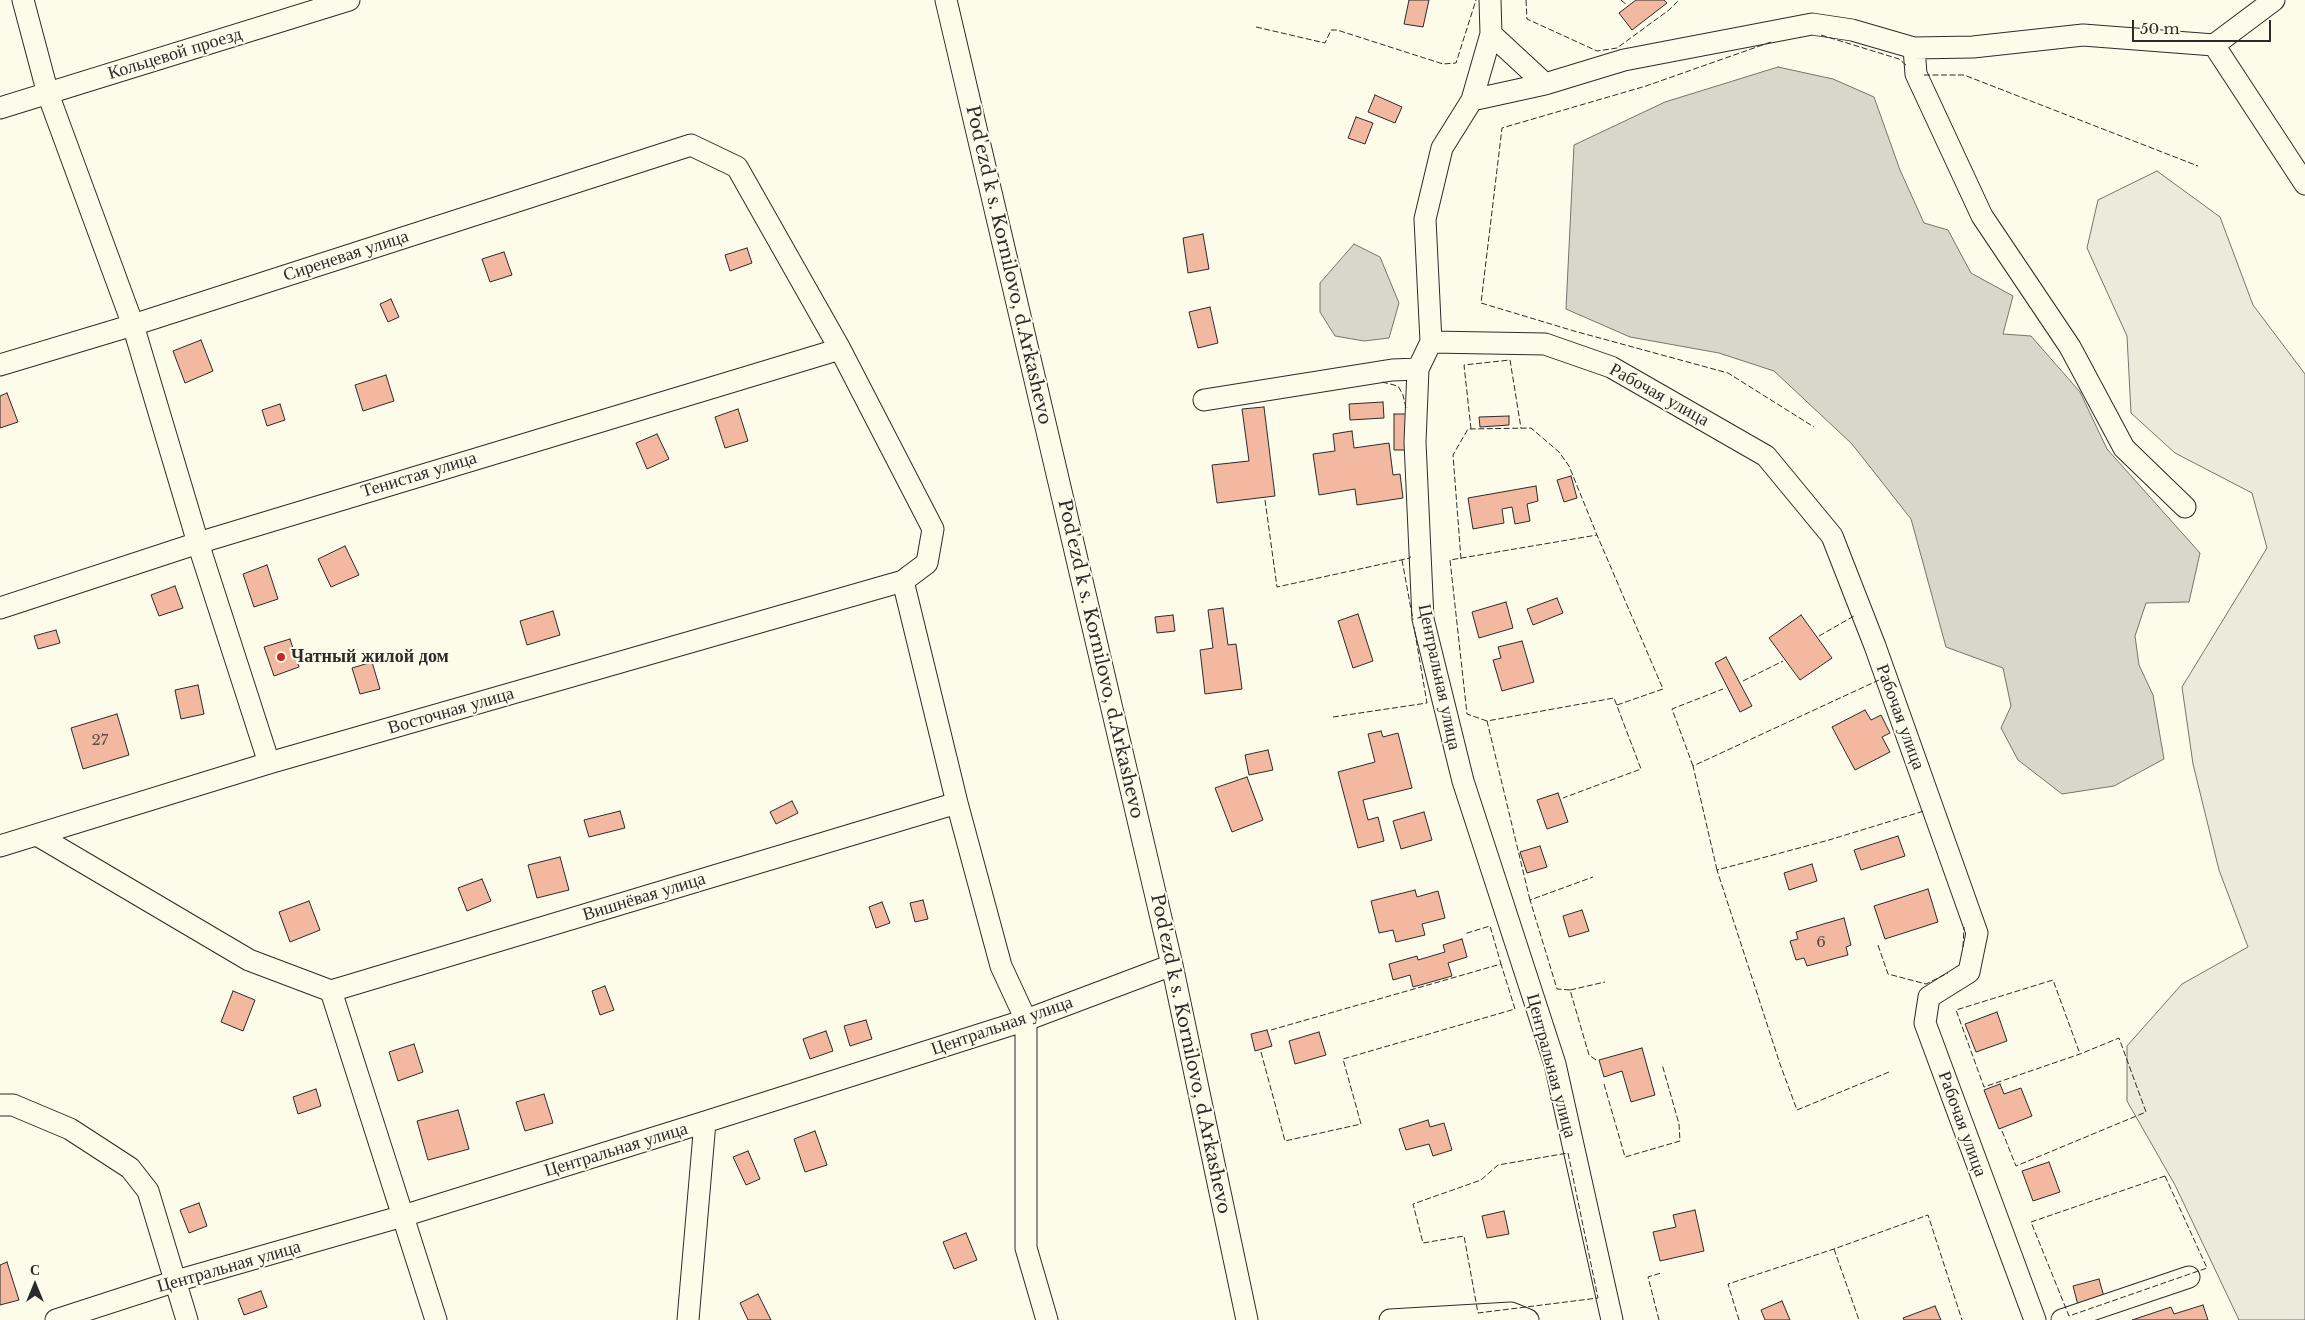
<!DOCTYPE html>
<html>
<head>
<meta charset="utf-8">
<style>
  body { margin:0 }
  #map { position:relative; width:2305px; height:1320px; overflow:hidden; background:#fdfbea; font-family:"Libre Baskerville",serif }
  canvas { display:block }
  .north { position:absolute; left:10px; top:1260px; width:50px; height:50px; -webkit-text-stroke:4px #fdfbea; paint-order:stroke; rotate:0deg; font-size:14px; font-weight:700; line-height:20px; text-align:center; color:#2b2b2b }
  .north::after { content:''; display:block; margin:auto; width:18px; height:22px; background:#2b2b2b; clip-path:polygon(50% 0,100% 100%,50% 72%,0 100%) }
  .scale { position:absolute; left:2132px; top:20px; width:139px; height:22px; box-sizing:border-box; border:2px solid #2b2b2b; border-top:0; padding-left:6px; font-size:15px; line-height:18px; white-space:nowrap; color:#2b2b2b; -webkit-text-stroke:4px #fdfbea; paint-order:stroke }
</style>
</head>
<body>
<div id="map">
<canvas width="2305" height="1320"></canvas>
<div class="north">С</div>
<div class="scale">50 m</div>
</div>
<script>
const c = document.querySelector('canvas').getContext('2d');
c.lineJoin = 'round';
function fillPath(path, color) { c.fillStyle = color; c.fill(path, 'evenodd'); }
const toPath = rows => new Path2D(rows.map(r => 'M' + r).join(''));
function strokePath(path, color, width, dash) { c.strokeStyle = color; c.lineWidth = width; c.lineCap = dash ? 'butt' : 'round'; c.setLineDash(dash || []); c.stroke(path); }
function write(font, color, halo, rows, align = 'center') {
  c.font = font + ' "Libre Baskerville",serif'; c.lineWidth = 4; c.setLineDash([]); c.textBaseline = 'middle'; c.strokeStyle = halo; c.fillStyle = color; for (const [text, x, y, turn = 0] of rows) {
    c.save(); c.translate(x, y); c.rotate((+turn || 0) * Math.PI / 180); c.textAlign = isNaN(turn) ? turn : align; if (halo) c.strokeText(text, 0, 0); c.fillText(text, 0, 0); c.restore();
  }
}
const green = toPath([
  [2157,171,2220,217,2253,305,2305,374,2305,1320,2239,1320,2175,1185,2127,1101,2127,1046,2182,984,2248,947,2219,870,2193,764,2182,687,2267,548,2252,493,2175,453,2131,413,2127,336,2087,248,2098,200,2157,171]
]);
fillPath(green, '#ecebdb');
strokePath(green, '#74746e', 1);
const water = toPath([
  [1778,67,1833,79,1874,97,1900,170,1924,223,1948,230,1971,273,2013,296,2003,334,2031,336,2080,392,2107,449,2200,553,2189,602,2146,603,2135,636,2139,665,2153,695,2164,759,2114,786,2062,794,2018,760,2001,728,2011,706,2003,668,1946,647,1911,519,1852,444,1774,371,1719,353,1630,337,1566,309,1574,145,1665,102,1778,67],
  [1354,244,1380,257,1399,303,1389,338,1364,341,1335,336,1320,312,1320,283,1354,244]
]);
fillPath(water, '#d8d7c9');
strokePath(water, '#74746e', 1);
const building = toPath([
  [1409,0,1429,0,1423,27,1404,24,1409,0],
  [1636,0,1664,0,1667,3,1632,30,1619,13,1636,0],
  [1375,95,1402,107,1395,123,1368,112,1375,95],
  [1356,117,1373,123,1365,144,1348,138,1356,117],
  [1203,234,1209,269,1188,273,1183,238,1203,234],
  [747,248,752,263,730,271,725,255,747,248],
  [504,252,512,275,490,282,482,259,504,252],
  [391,299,399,317,388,322,380,304,391,299],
  [1210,307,1218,343,1198,348,1189,312,1210,307],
  [201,340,213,371,185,383,173,351,201,340],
  [386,375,394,401,363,411,355,385,386,375],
  [7,393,18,422,0,428,0,396,7,393],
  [1383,402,1384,418,1350,420,1349,404,1383,402],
  [280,404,285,420,267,426,262,410,280,404],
  [1264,407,1275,496,1217,503,1212,465,1249,461,1242,409,1264,407],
  [738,409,748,441,725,448,715,417,738,409],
  [1394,414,1406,414,1406,450,1394,450,1394,414],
  [1509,416,1509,425,1480,427,1479,417,1509,416],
  [1352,431,1354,448,1389,443,1393,475,1400,474,1403,498,1357,505,1355,489,1319,495,1313,454,1335,451,1333,434,1352,431],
  [657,434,669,459,647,469,636,443,657,434],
  [1571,476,1577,498,1564,502,1557,480,1571,476],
  [1536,486,1538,501,1527,504,1530,521,1515,524,1512,507,1502,509,1504,523,1473,529,1468,498,1536,486],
  [345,546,359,575,331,587,318,559,345,546],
  [267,565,278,599,254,607,243,574,267,565],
  [175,586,183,608,159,616,151,595,175,586],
  [1557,598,1563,613,1533,625,1527,609,1557,598],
  [1506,602,1513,628,1479,638,1472,612,1506,602],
  [1223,608,1228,645,1236,644,1242,689,1205,694,1200,650,1213,648,1208,610,1223,608],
  [553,611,560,635,527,645,520,621,553,611],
  [1358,614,1373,661,1353,668,1338,621,1358,614],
  [1173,615,1175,631,1157,633,1155,617,1173,615],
  [1801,615,1832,658,1800,680,1769,638,1801,615],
  [56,630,60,643,38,649,34,636,56,630],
  [290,639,299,667,274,676,264,647,290,639],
  [1522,641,1534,682,1502,691,1493,660,1501,658,1498,647,1522,641],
  [1726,657,1752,706,1740,712,1715,663,1726,657],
  [372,662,380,689,360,694,352,668,372,662],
  [198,685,204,714,181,719,175,690,198,685],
  [1865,710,1871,720,1881,715,1890,733,1882,737,1890,752,1855,770,1832,727,1865,710],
  [117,714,129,755,83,769,71,728,117,714],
  [1381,731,1383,737,1398,733,1412,788,1363,800,1368,820,1378,817,1384,841,1358,848,1338,772,1375,762,1368,734,1381,731],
  [1268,750,1273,770,1249,775,1245,755,1268,750],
  [1247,777,1263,820,1232,832,1215,788,1247,777],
  [1558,793,1568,822,1547,829,1537,800,1558,793],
  [792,801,798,813,776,824,770,812,792,801],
  [620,811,625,828,589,837,584,820,620,811],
  [1424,812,1432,840,1401,849,1393,821,1424,812],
  [1898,836,1905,856,1861,870,1854,850,1898,836],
  [1540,846,1547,867,1527,873,1520,852,1540,846],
  [560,857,569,890,537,898,528,865,560,857],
  [1812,864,1817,881,1789,890,1784,873,1812,864],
  [482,879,491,901,467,911,458,888,482,879],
  [1928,889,1938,922,1885,939,1874,906,1928,889],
  [1415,890,1417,897,1438,891,1445,918,1422,924,1425,935,1396,942,1393,930,1379,933,1371,901,1415,890],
  [923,900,928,919,915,922,910,903,923,900],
  [309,901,320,930,290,942,279,912,309,901],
  [882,902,890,923,876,928,869,907,882,902],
  [1582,910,1589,931,1569,937,1563,916,1582,910],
  [1844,918,1851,945,1846,947,1848,955,1807,966,1804,958,1796,960,1790,941,1798,939,1796,932,1844,918],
  [1462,939,1467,957,1448,963,1452,976,1413,987,1410,975,1393,980,1389,964,1417,956,1418,960,1445,952,1443,945,1462,939],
  [605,986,614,1010,600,1015,592,991,605,986],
  [233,991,255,1000,243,1031,221,1022,233,991],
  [1997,1012,2007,1041,1976,1052,1965,1024,1997,1012],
  [866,1020,872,1039,850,1046,844,1026,866,1020],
  [1267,1030,1272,1046,1255,1051,1251,1034,1267,1030],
  [826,1031,833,1051,810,1059,803,1039,826,1031],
  [1319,1032,1326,1055,1295,1064,1289,1041,1319,1032],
  [414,1044,423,1072,398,1081,389,1052,414,1044],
  [1642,1048,1655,1095,1631,1102,1622,1071,1604,1077,1599,1060,1642,1048],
  [2000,1084,2004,1094,2021,1088,2032,1116,1999,1129,1984,1090,2000,1084],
  [316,1089,321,1106,298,1114,293,1097,316,1089],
  [544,1094,553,1123,525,1131,516,1102,544,1094],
  [458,1110,469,1149,428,1160,417,1121,458,1110],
  [1428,1120,1430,1127,1444,1123,1452,1150,1433,1156,1429,1144,1406,1150,1399,1129,1428,1120],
  [815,1131,827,1165,805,1172,794,1139,815,1131],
  [748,1151,760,1179,746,1185,733,1157,748,1151],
  [2049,1162,2060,1192,2033,1201,2022,1171,2049,1162],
  [199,1203,207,1226,189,1233,180,1210,199,1203],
  [1695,1210,1704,1251,1660,1261,1653,1232,1676,1227,1673,1215,1695,1210],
  [1504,1211,1509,1234,1487,1238,1482,1216,1504,1211],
  [966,1233,977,1260,954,1269,943,1242,966,1233],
  [7,1262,19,1300,0,1305,0,1265,7,1262],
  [2099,1279,2104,1297,2078,1305,2073,1286,2099,1279],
  [261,1291,267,1307,244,1315,238,1299,261,1291],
  [758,1294,771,1320,748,1320,740,1303,758,1294],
  [1782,1301,1790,1320,1765,1320,1761,1310,1782,1301],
  [2203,1305,2208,1320,2132,1320,2171,1307,2174,1314,2203,1305],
  [1935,1306,1941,1320,1904,1320,1903,1318,1935,1306]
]);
fillPath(building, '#f2b8a0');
strokePath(building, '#2b2b2b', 1);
const minor = toPath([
  [23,0,48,94,133,325,198,543,269,763],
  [946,0,1172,965,1247,1320],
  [1490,0,1491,34,1472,100,1442,148,1425,219,1431,342,1418,369,1415,442,1423,619,1463,781,1555,1064,1612,1320],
  [1491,34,1545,84],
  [2214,45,2305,184],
  [2214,45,2274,0],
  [1914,48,1916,74,1982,216,2070,347,2124,448,2185,507],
  [1472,100,1545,84,1624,60,1812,24,1852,30,1914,48,1973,47,2083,35,2214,45],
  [0,108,349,0],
  [1431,342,1545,344,1611,367,1766,456,1832,536,1875,646,1977,933,1969,972,1929,997,1925,1023,2035,1320],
  [0,365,133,325,691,145,737,167,840,349,933,529,927,563,903,581,957,803,1001,966,1026,1020,1026,1248,1047,1320],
  [1204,400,1392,370,1418,369],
  [0,608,198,543,840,349],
  [37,835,249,960,331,991,436,1320],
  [0,846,269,763,903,581],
  [331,991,957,803],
  [0,1105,13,1105,70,1129,130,1168,148,1191,187,1320],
  [56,1320,176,1281,403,1216,705,1122,1026,1020,1172,965],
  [688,1320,705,1122],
  [1390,1320,1511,1313,1528,1320],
  [2062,1320,2189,1277]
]);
strokePath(minor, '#2b2b2b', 23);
strokePath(minor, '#fdfbea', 21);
strokePath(toPath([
  [1526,0,1527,19,1597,51,1617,48,1669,10,1679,0],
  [1621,0,1627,5],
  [1256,27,1325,43,1331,30,1337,30,1443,64,1456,63,1476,0],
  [1821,35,1899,59,1907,66],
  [1771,42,1646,86,1502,128,1481,303,1574,331,1728,373,1814,427],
  [1924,75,1964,75,2198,166],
  [1382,382,1398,386,1403,395,1406,408],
  [1471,429,1464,365,1510,360,1521,428],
  [1265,500,1277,587,1410,558,1410,556],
  [1461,559,1453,455,1468,429,1531,428,1559,452,1569,466,1597,535],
  [1402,560,1413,620],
  [1819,636,1854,616],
  [1743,681,1783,661],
  [1333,717,1427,703,1414,627],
  [1487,721,1467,714,1450,560,1597,535,1663,689,1617,705],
  [1693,766,1672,709,1723,689],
  [1717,870,1693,766,1879,680],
  [1530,900,1487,721,1614,698,1641,769,1563,798],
  [1878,945,1888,974,1926,984,1948,973],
  [1963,947,1964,927],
  [1570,990,1557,989,1530,900,1593,877],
  [1271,1030,1501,964,1490,926,1464,934],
  [1261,1052,1285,1141,1361,1124,1343,1059,1515,1009,1501,964],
  [1596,1060,1589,1055,1570,990,1605,982],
  [1889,1072,1797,1110,1780,1064,1717,870,1829,840,1924,811],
  [1604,1084,1625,1157,1680,1141,1679,1124,1662,1064],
  [2002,1131,2016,1166,2146,1112,2119,1038,2080,1054,1984,1087,1956,1010,2053,980,2080,1054],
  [1568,1153,1598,1298,1478,1313,1464,1236,1423,1243,1413,1204,1481,1180,1498,1165,1568,1153],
  [2165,1176,2207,1268,2069,1316,2031,1222,2165,1176],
  [1834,1249,1859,1320],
  [1659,1320,1648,1277,1661,1273],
  [1739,1320,1728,1284,1834,1249,1928,1215,1962,1320]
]), '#2b2b2b', 1, [6, 2.5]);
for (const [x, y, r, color] of [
  [281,657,5,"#c62828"]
]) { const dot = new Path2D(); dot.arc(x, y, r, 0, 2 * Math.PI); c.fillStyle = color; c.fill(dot); strokePath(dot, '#fdfbea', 2); }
write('15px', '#5d4e48', null, [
  ["27",100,741],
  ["6",1821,943]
]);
write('18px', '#2b2b2b', '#fdfbea', [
  ["Кольцевой проезд",175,54,-17],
  ["Сиреневая улица",346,256,-18],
  ["Pod'ezd k s. Kornilovo, d.Arkashevo",1008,265,77],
  ["Рабочая улица",1659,395,29],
  ["Тенистая улица",419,475,-17],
  ["Pod'ezd k s. Kornilovo, d.Arkashevo",1100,659,77],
  ["Центральная улица",1439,677,78],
  ["Восточная улица",451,711,-16],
  ["Рабочая улица",1900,717,70],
  ["Вишнёвая улица",644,897,-17],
  ["Центральная улица",1002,1026,-19],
  ["Pod'ezd k s. Kornilovo, d.Arkashevo",1190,1054,78],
  ["Центральная улица",1551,1066,75],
  ["Рабочая улица",1962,1124,70],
  ["Центральная улица",616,1150,-17],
  ["Центральная улица",229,1267,-16]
]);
write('bold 18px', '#2b2b2b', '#fdfbea', [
  ["Чатный жилой дом",291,657]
], 'left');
</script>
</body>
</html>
